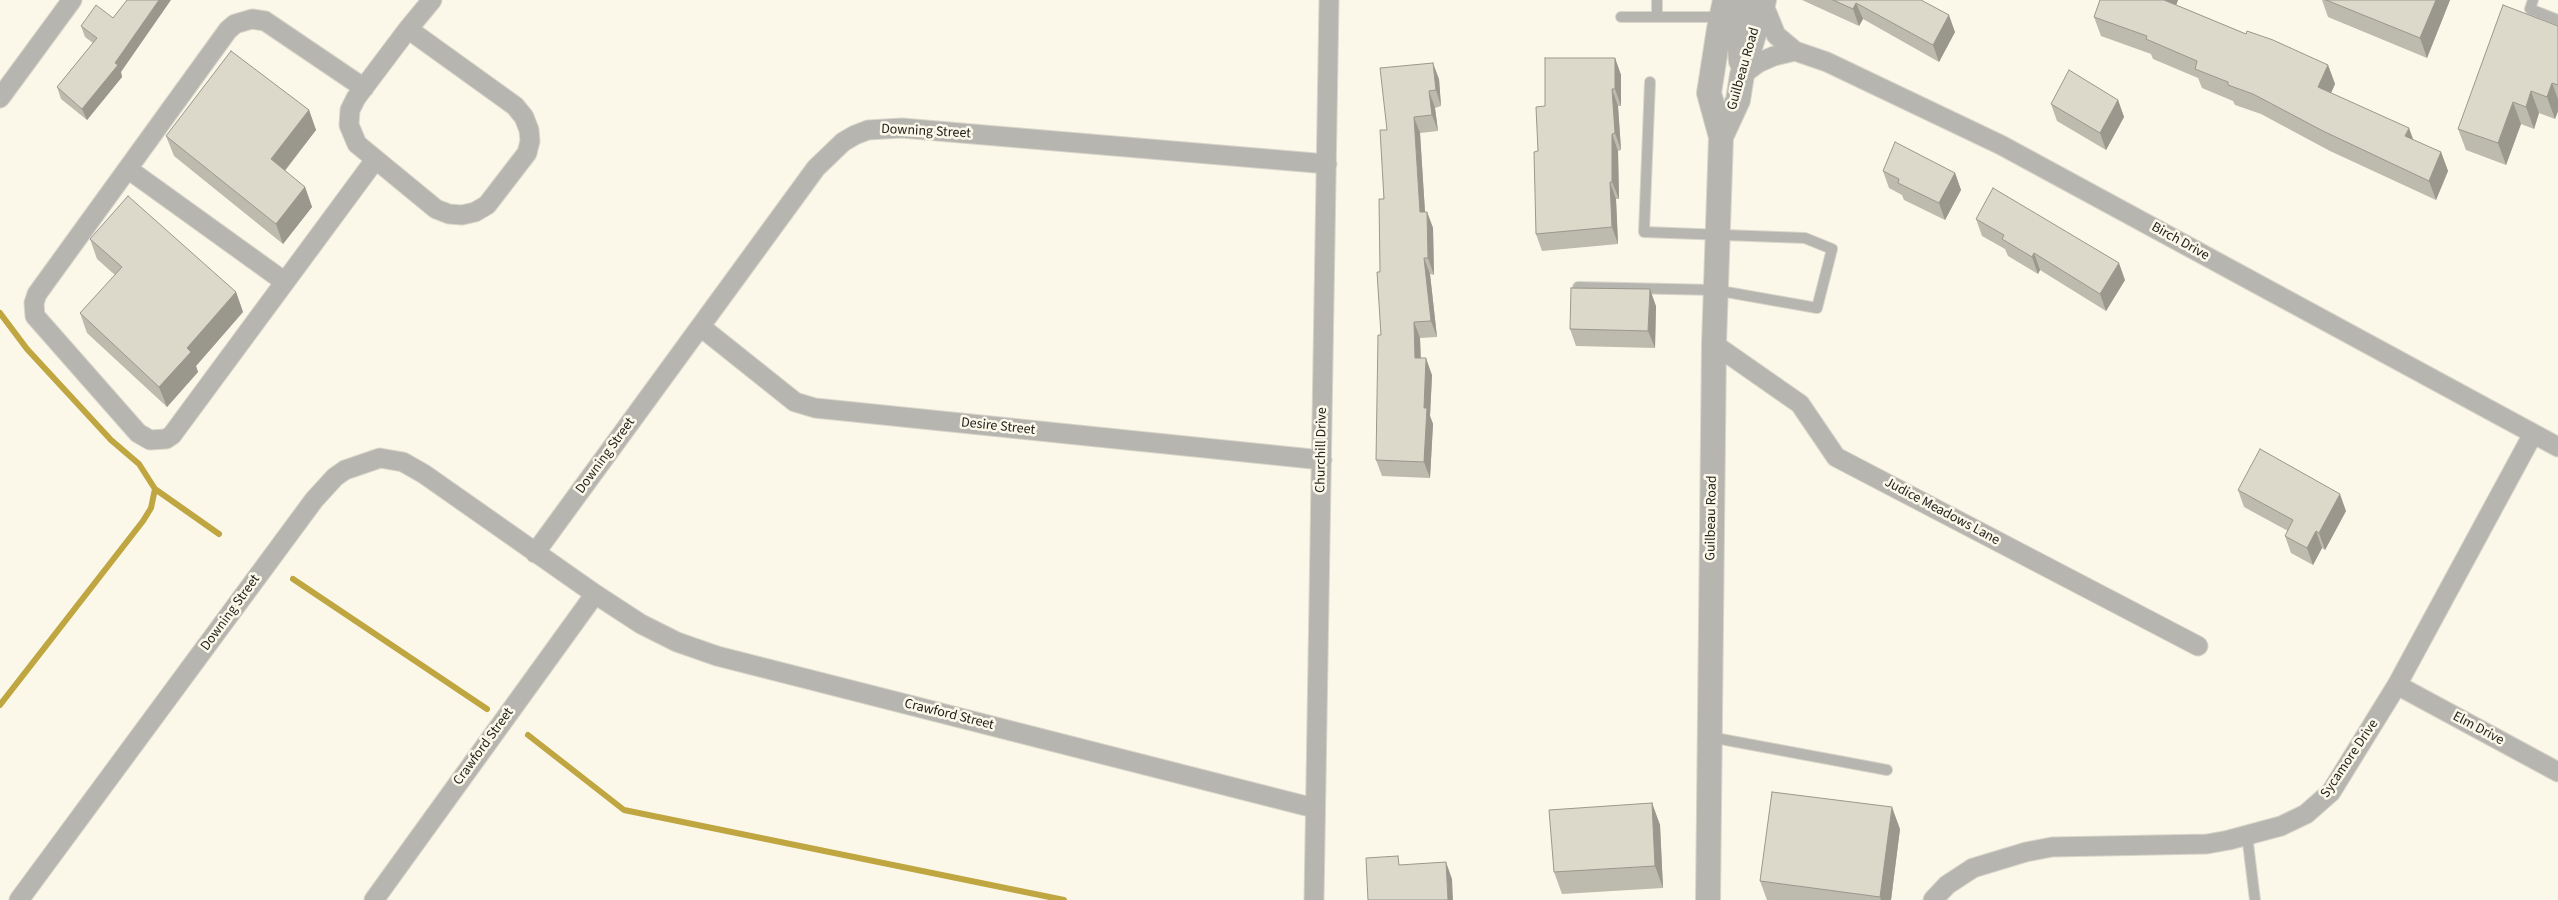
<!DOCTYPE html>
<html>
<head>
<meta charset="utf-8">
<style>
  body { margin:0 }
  canvas { display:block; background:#fbf8ea }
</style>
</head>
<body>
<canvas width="2558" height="900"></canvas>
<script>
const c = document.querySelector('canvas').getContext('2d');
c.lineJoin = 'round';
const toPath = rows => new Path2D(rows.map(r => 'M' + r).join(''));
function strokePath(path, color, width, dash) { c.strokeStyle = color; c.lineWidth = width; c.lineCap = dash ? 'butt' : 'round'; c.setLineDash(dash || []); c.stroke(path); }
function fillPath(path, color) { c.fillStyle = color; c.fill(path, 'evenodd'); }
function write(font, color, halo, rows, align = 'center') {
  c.font = font + ' "Source Sans 3",sans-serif'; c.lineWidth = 5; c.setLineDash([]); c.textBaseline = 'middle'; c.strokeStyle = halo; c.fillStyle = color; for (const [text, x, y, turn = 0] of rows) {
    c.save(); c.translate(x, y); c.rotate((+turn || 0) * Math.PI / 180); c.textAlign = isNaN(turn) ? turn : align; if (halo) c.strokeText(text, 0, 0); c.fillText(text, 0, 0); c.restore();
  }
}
strokePath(toPath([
  [0,313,27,349,111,440,139,464,155,489,219,534],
  [293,579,487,709],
  [0,705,143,521,151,508,155,489],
  [528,735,624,810,1064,900]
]), '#bfa640', 6);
const service = toPath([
  [2533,0,2530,9,2558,20],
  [1621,17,1721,17],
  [1657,17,1657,0],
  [1578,287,1715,290,1817,308,1832,249,1805,238,1644,232,1650,82],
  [1710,737,1887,770],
  [2247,835,2255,900]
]);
const minor = toPath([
  [1763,3,1776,35,1795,51,1827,62,2001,145,2558,447],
  [408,29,515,106,524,117,529,130,530,141,527,153,487,205,475,212,462,215,449,214,436,209,357,144,349,125,350,110,356,98,408,29,432,0],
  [1742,75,1758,63,1774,56,1795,51],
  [364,88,265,21,252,19,235,24,228,30,37,294,34,303,35,316,138,433,150,440,166,439,172,435,375,160],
  [0,98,72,0],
  [128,169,285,282],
  [701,327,795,402,815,408,1322,460],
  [1714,344,1800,404,1836,457,2198,646],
  [535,553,816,168,843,142,855,135,868,130,902,128,1327,164],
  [2397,685,2558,772],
  [19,900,314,500,335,477,345,470,380,458,403,462,424,474,595,594,641,624,677,642,717,656,1314,808],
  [374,900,595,594],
  [1314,900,1329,0],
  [1933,900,1947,885,1973,868,2026,852,2052,847,2207,844,2229,840,2281,826,2306,814,2331,792,2397,685,2533,434]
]);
const tertiary = toPath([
  [1741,61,1738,27,1747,0],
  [1721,137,1738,100,1742,75,1764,0],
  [1708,900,1714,344,1721,137,1709,93,1719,29,1725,0]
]);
strokePath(service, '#d8d5c9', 12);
strokePath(minor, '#d8d5c9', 21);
strokePath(tertiary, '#d8d5c9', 26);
strokePath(service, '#b7b5af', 10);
strokePath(minor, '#b7b5af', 19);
strokePath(tertiary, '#b7b5af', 24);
fillPath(toPath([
  [1802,0,1921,0,1955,32,1939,62,1863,19,1859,26],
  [2100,0,2178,0,2176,5,2246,34,2328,65,2335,84,2331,93,2413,140,2441,152,2448,171,2436,200,2330,151,2261,114,2235,105,2233,101,2202,88,2198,78,2153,59,2151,54,2101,36,2094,17],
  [2322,0,2450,0,2427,58,2328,17],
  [113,18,121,72,122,77,87,120,61,99,57,87,93,43,85,37,81,26],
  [2558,26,2558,111,2555,119,2539,113,2534,129,2521,124,2506,165,2466,150,2458,129],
  [1615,58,1621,75,1621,106,1618,106,1621,150,1618,151,1619,199,1616,199,1618,244,1542,251,1536,234,1538,151,1545,106],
  [1439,79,1441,106,1435,108,1438,131,1420,133,1425,212,1427,212,1433,228,1434,275,1430,274,1437,337,1420,338,1421,358,1432,375,1430,416,1433,424,1430,478,1382,476,1376,460,1381,335,1380,272,1387,130],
  [2118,100,2124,117,2106,150,2057,121,2051,104],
  [309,110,316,130,285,171,305,187,312,207,283,244,174,156,166,136],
  [1883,171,1955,173,1961,190,1945,220,1904,200,1902,195,1889,188],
  [1976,219,2125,280,2106,311,2040,270,2038,274,2008,256,2005,249,1982,236],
  [90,239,236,292,243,312,196,366,198,372,167,407,87,333,80,313,115,275,97,259],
  [1656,306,1655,348,1576,346,1570,329],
  [2238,490,2346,511,2325,550,2322,548,2313,565,2291,553,2285,536,2288,531,2244,507],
  [1652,803,1660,825,1663,888,1562,894,1554,872],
  [1900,829,1891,900,1767,900,1760,881]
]), '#bdbaae');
fillPath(toPath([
  [159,0,171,0,121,72,122,77,87,120,82,109],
  [2164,0,2178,0,2171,19],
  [2436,0,2450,0,2427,58,2420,38],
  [1856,3,1863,19,1859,26,1853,9],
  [1949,15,1955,32,1939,62,1933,45],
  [1615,58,1621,75,1621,106,1615,89],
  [1433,63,1439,79,1441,106,1436,90],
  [2328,65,2335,84,2325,106,2318,87],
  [2552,83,2558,99,2558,111,2555,119,2547,97],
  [1612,89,1618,106,1621,150,1615,133],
  [1429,91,1435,108,1438,131,1432,115],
  [2531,91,2539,113,2534,129,2526,107],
  [2118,100,2124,117,2106,150,2100,133],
  [2513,102,2521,124,2506,165,2498,143],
  [309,110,316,130,278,179,271,159],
  [1414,117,1420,133,1426,228,1420,212],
  [2409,128,2416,147,2405,136],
  [1612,134,1618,151,1619,199,1612,182],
  [2441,152,2448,171,2436,200,2429,181],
  [1955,173,1961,190,1945,220,1939,203],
  [1610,182,1616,199,1618,244,1612,227],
  [305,187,312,207,283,244,276,224],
  [1427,212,1433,228,1434,275,1428,258],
  [2034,253,2040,270,2038,274,2032,257],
  [1424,258,1430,274,1437,337,1431,321],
  [2119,263,2125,280,2106,311,2100,294],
  [1650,289,1656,306,1655,348,1648,331],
  [236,292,243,312,196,366,198,372,167,407,159,387,187,348],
  [1414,322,1420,338,1421,374,1415,358],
  [1426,358,1432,375,1430,416,1433,424,1430,478,1424,462,1424,408],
  [2340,494,2346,511,2325,550,2319,533],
  [2316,531,2322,548,2313,565,2307,548],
  [1652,803,1660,825,1663,888,1655,866],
  [1892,807,1900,829,1891,900,1881,900,1880,897],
  [1446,862,1452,879,1453,900,1448,900]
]), '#9a978d');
const building = toPath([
  [127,0,159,0,115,63,118,65,82,109,57,87,97,38,81,26,96,5,113,18,127,0],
  [1833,0,1921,0,1949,15,1933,45,1856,3,1853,9,1833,0],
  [2100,0,2164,0,2246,34,2247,31,2273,40,2328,65,2318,87,2409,128,2405,136,2441,152,2429,181,2323,131,2253,94,2228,85,2228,82,2195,69,2197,61,2146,39,2147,36,2094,17,2100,0],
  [2326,0,2436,0,2420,38,2326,0],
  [2503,5,2558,26,2558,85,2552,83,2547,97,2531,91,2526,107,2513,102,2498,143,2458,129,2503,5],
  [231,51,309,110,271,159,305,187,276,224,166,136,231,51],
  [1545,58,1615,58,1615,89,1612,89,1615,133,1612,134,1612,182,1610,182,1612,227,1536,234,1534,152,1538,151,1536,107,1545,106,1545,58],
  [1433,63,1436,90,1429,91,1432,115,1414,117,1420,212,1427,212,1428,258,1424,258,1431,321,1414,322,1415,358,1426,358,1424,408,1427,408,1424,462,1376,460,1378,335,1381,335,1377,272,1380,272,1379,199,1384,199,1380,130,1387,130,1380,68,1433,63],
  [2069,70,2118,100,2100,133,2051,104,2069,70],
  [1895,142,1955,173,1939,203,1898,183,1899,179,1883,171,1895,142],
  [1993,188,2119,263,2100,294,2034,253,2032,257,2002,239,2004,235,1976,219,1993,188],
  [128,196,236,292,187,348,191,352,159,387,80,313,122,267,90,239,128,196],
  [1571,288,1650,289,1648,331,1570,329,1571,288],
  [2260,449,2340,494,2319,533,2316,531,2307,548,2285,536,2293,520,2238,490,2260,449],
  [1772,792,1892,807,1880,897,1760,881,1772,792],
  [1652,803,1655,866,1554,872,1549,810,1652,803],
  [1398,856,1399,865,1446,862,1448,900,1368,900,1366,858,1398,856]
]);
fillPath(building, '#dcd8ca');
strokePath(building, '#9a978d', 1);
write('14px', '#1f1e19', '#fbf8ea', [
  ["Guilbeau Road",1744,69,-74],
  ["Downing Street",926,132,3],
  ["Birch Drive",2180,242,29],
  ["Desire Street",998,427,6],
  ["Churchill Drive",1322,450,-89],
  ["Downing Street",606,456,-54],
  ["Judice Meadows Lane",1942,512,28],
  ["Guilbeau Road",1712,518,-89],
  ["Downing Street",231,613,-54],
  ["Crawford Street",949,715,14],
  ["Elm Drive",2478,729,28],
  ["Crawford Street",484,747,-54],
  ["Sycamore Drive",2350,759,-56]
]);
</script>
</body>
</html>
